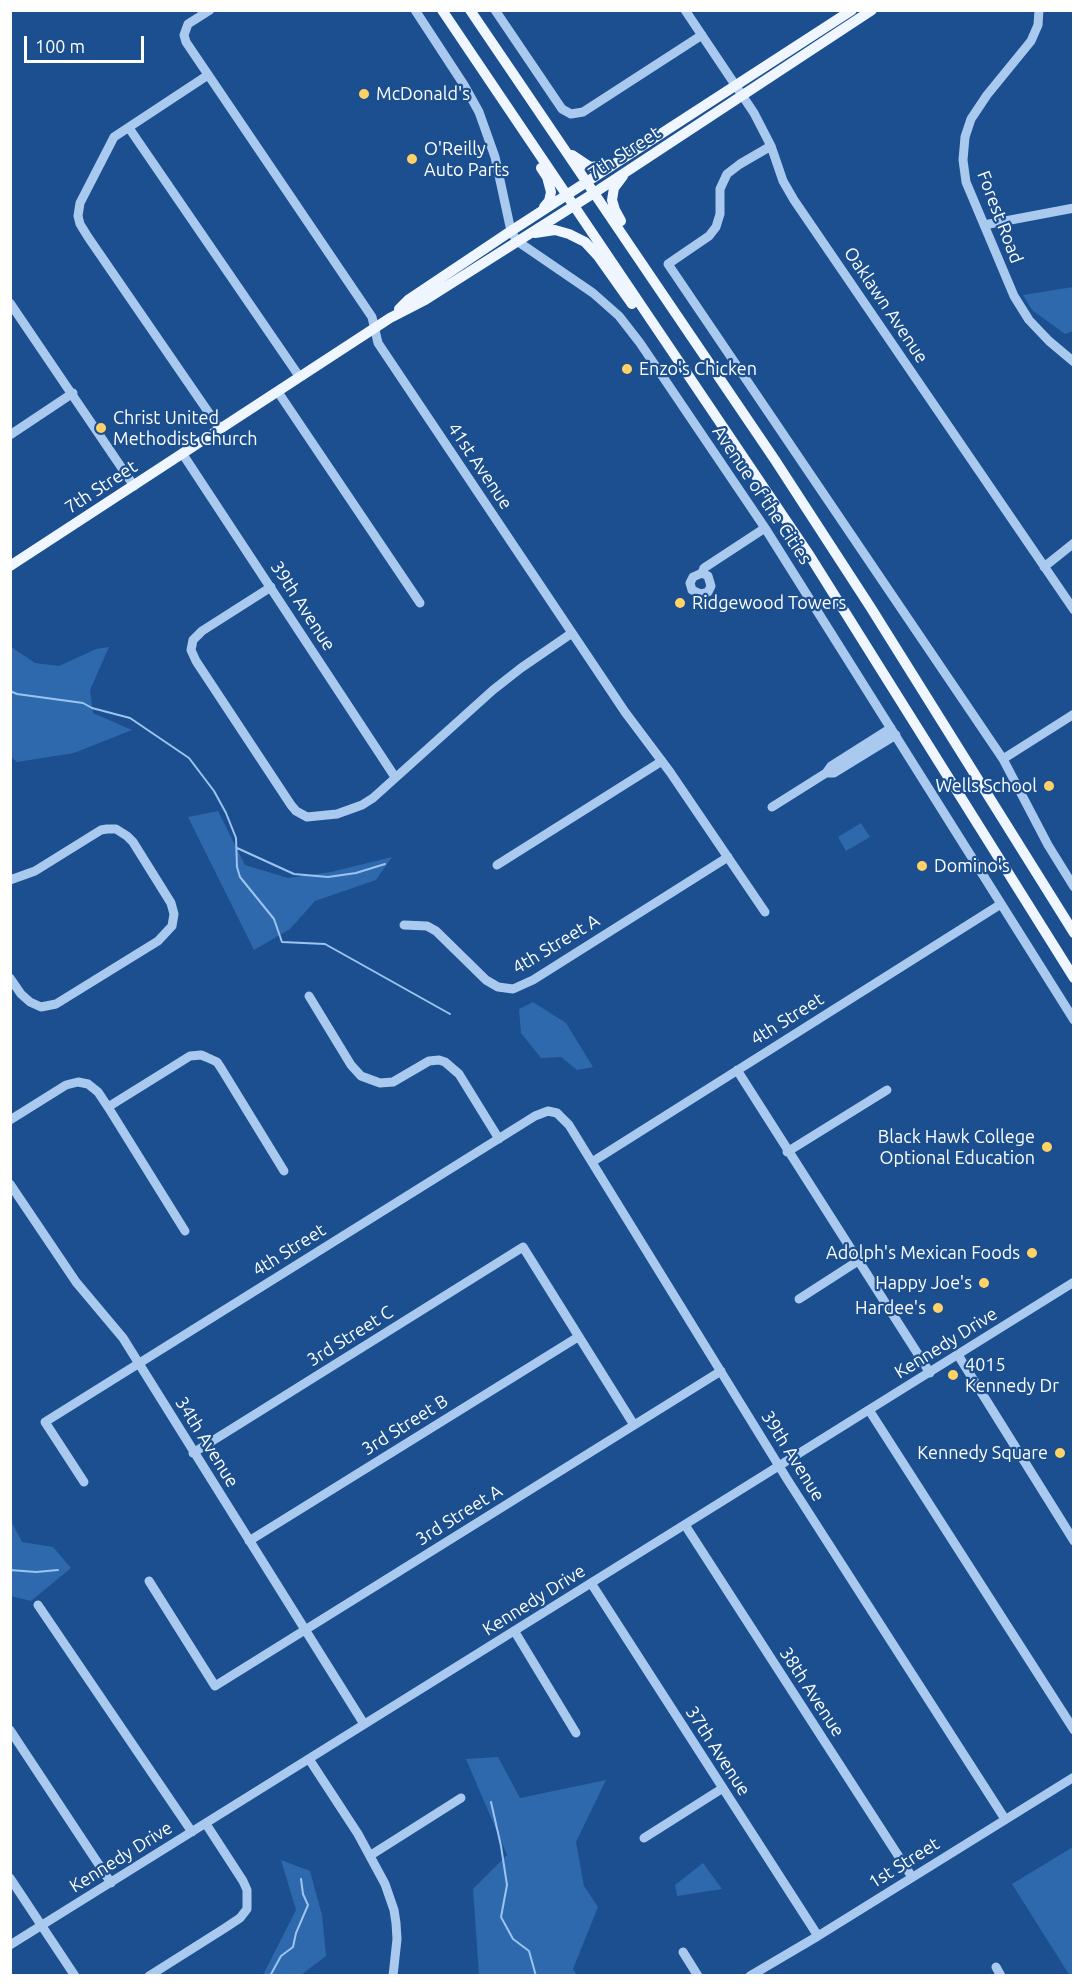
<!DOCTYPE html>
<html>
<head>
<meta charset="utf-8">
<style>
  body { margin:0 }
  #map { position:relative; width:1084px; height:1986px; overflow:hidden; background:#1b4f8f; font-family:Ubuntu,sans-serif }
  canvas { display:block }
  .frame { position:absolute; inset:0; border:12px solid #fff; pointer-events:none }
  .scale { position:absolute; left:24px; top:36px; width:120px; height:27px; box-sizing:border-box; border:3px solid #fff; border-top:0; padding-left:8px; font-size:18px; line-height:21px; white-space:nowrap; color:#fff; -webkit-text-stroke:4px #1b4f8f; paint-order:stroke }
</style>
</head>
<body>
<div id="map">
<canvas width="1084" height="1986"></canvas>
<div class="frame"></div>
<div class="scale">100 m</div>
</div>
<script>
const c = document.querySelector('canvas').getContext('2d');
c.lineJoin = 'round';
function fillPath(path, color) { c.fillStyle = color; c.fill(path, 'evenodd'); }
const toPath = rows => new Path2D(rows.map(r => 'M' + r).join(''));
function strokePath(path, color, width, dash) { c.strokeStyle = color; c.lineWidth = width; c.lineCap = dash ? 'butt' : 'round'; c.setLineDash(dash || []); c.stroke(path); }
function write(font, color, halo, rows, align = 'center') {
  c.font = font + ' Ubuntu,sans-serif'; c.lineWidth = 4.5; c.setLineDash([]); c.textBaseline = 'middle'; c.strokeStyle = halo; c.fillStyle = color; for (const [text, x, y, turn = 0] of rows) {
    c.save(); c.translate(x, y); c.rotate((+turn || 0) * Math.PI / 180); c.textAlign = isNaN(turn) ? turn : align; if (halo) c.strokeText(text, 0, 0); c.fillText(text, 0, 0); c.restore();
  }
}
fillPath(toPath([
  [1073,287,1073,331,1065,334,1032,310,1023,295],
  [10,646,35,663,59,666,96,649,109,647,90,690,93,713,132,730,74,753,17,762,11,757],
  [218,811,245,865,288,878,331,872,392,857,376,880,315,901,290,929,254,950,188,817],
  [861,823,870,837,846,851,838,837],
  [533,1002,566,1023,593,1067,577,1070,561,1057,541,1058,521,1033,519,1009],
  [10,1519,22,1542,53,1547,71,1568,31,1601,11,1596],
  [498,1757,520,1798,606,1780,576,1842,584,1886,598,1907,573,1969,577,1975,479,1975,473,1889,507,1855,466,1759],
  [1073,1847,1074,1975,1070,1976,1012,1884],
  [281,1860,310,1871,322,1915,326,1956,301,1975,263,1975,296,1910],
  [703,1863,722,1889,677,1896,675,1885]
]), '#2e69ad');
strokePath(toPath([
  [10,691,17,694,83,703,92,708,130,718,189,758,214,791,226,813,236,838,237,867,240,877,274,919,282,942,325,944,450,1014],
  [237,848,294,874,328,877,356,873,385,864],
  [10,1570,36,1572,58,1570],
  [491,1802,501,1846,507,1885,501,1917,513,1939,529,1951,536,1976],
  [270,1976,281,1956,293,1947,296,1933,308,1905,303,1894,301,1879]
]), '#9cc4f0', 2);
strokePath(toPath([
  [210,10,188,24,184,35,186,42,372,317,378,343,625,712,670,772,765,912],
  [415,10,464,85,479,112,495,157,511,231,517,241,593,293,619,316,640,343,765,528,1074,1020],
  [495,10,562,109,571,114,583,112,702,35],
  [685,10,754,113,771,146,783,181,794,200,1074,610],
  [1039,10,1038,25,1031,41,987,95,971,119,965,137,963,160,966,182,1014,296,1029,320,1049,341,1074,362],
  [208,75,114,137,80,203,78,216,80,224,88,237,220,429],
  [129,128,299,376],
  [771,146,740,164,727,174,720,189,720,214,716,227,709,236,668,264,1003,759,1048,845,1074,887],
  [984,225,1074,208],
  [10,303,134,486],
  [278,392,420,603],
  [10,435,73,393],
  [182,453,395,777],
  [1044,567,1074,543],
  [702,573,708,576,711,586,708,592,701,594,692,590,690,583,693,577,702,573,704,568,765,528],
  [271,587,202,631,193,640,191,650,196,661,291,805,296,811,307,817,337,814,362,805,373,798,493,690,521,668,572,633],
  [891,728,831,766,826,773,834,773,896,735],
  [1003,759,1074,714],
  [772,807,826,773],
  [497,865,662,761],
  [10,880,35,871,101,830,107,829,116,829,127,836,133,842,171,903,174,914,172,926,158,941,56,1004,41,1007,30,1002,21,994,10,978],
  [404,925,427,926,436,931,486,980,498,987,513,989,533,980,728,857],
  [309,996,351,1065,361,1076,380,1083,393,1082,429,1061,439,1060,445,1062,459,1074,499,1139],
  [737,1070,930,1373],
  [108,1107,190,1056,201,1055,206,1057,217,1062,221,1068,284,1171],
  [10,1120,66,1085,78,1082,88,1084,98,1092,108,1107,185,1231],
  [787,1152,887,1090],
  [592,1162,1001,904],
  [10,1184,76,1282,123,1338,364,1724],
  [799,1299,858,1261],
  [958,1355,1074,1541],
  [869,1410,1074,1730],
  [193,1453,523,1247,634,1425],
  [84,1482,45,1422,535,1116,548,1111,557,1113,569,1125,787,1479,1005,1819],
  [685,1525,912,1877],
  [249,1541,578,1337],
  [149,1581,215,1686,721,1371],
  [591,1583,818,1936],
  [38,1605,192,1832],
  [515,1632,576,1733],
  [10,1730,111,1883],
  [309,1759,358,1834,385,1884,394,1910,396,1923,397,1939,393,1976],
  [644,1838,723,1788],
  [371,1855,461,1798],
  [10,1878,75,1976],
  [10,1945,1074,1282],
  [683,1952,698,1976],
  [996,1967,1001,1976],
  [149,1976,225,1928,240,1918,247,1909,247,1890,243,1881,206,1824],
  [750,1976,818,1936,1074,1777]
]), '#a9c9ee', 9);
strokePath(toPath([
  [442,10,808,553,1074,978],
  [470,10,775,460,871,608,1074,933],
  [572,155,590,167,609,165],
  [541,168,547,177,551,192,549,201,544,207],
  [621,221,615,210,612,200,614,188,623,176],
  [535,233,555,230,569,234,585,242,598,256,632,304],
  [399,309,408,300,511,231,852,10],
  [10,566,390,318,425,300,594,193,872,10]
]), '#f0f6ff', 10);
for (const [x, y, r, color] of [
  [364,94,6,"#ffd166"],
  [412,159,6,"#ffd166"],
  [627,369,6,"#ffd166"],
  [101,428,6,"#ffd166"],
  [680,603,6,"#ffd166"],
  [1049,786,6,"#ffd166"],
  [922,866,6,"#ffd166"],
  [1047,1147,6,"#ffd166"],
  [1032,1253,6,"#ffd166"],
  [984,1283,6,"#ffd166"],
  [938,1308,6,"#ffd166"],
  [953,1375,6,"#ffd166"],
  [1060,1453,6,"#ffd166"]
]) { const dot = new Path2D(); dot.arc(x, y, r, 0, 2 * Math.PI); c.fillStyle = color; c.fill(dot); strokePath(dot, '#1b4f8f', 2); }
write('18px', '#fff', '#1b4f8f', [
  ["McDonald's",376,94],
  ["O'Reilly",424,149],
  ["Auto Parts",424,170],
  ["Enzo's Chicken",639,369],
  ["Christ United",113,418],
  ["Methodist Church",113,439],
  ["Ridgewood Towers",692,603],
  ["Wells School",1037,786,"right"],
  ["Domino's",934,866],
  ["Black Hawk College",1035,1137,"right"],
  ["Optional Education",1035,1158,"right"],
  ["Adolph's Mexican Foods",1020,1253,"right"],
  ["Happy Joe's",972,1283,"right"],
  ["Hardee's",926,1308,"right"],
  ["4015",965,1365],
  ["Kennedy Dr",965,1386],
  ["Kennedy Square",1048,1453,"right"]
], 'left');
write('18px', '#fff', '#1b4f8f', [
  ["7th Street",624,153,-33],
  ["Forest Road",1000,217,69],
  ["Oaklawn Avenue",886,305,56],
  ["41st Avenue",480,466,56],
  ["7th Street",101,487,-33],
  ["Avenue of the Cities",762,495,56],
  ["39th Avenue",303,606,57],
  ["4th Street A",556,944,-31],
  ["4th Street",787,1019,-32],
  ["4th Street",289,1250,-32],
  ["3rd Street C",350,1336,-32],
  ["Kennedy Drive",946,1343,-32],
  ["3rd Street B",405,1425,-32],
  ["34th Avenue",207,1442,58],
  ["39th Avenue",793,1456,58],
  ["3rd Street A",459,1515,-32],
  ["Kennedy Drive",534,1600,-32],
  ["38th Avenue",812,1692,57],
  ["37th Avenue",718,1751,57],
  ["Kennedy Drive",121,1857,-32],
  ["1st Street",904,1863,-32]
]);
</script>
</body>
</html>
